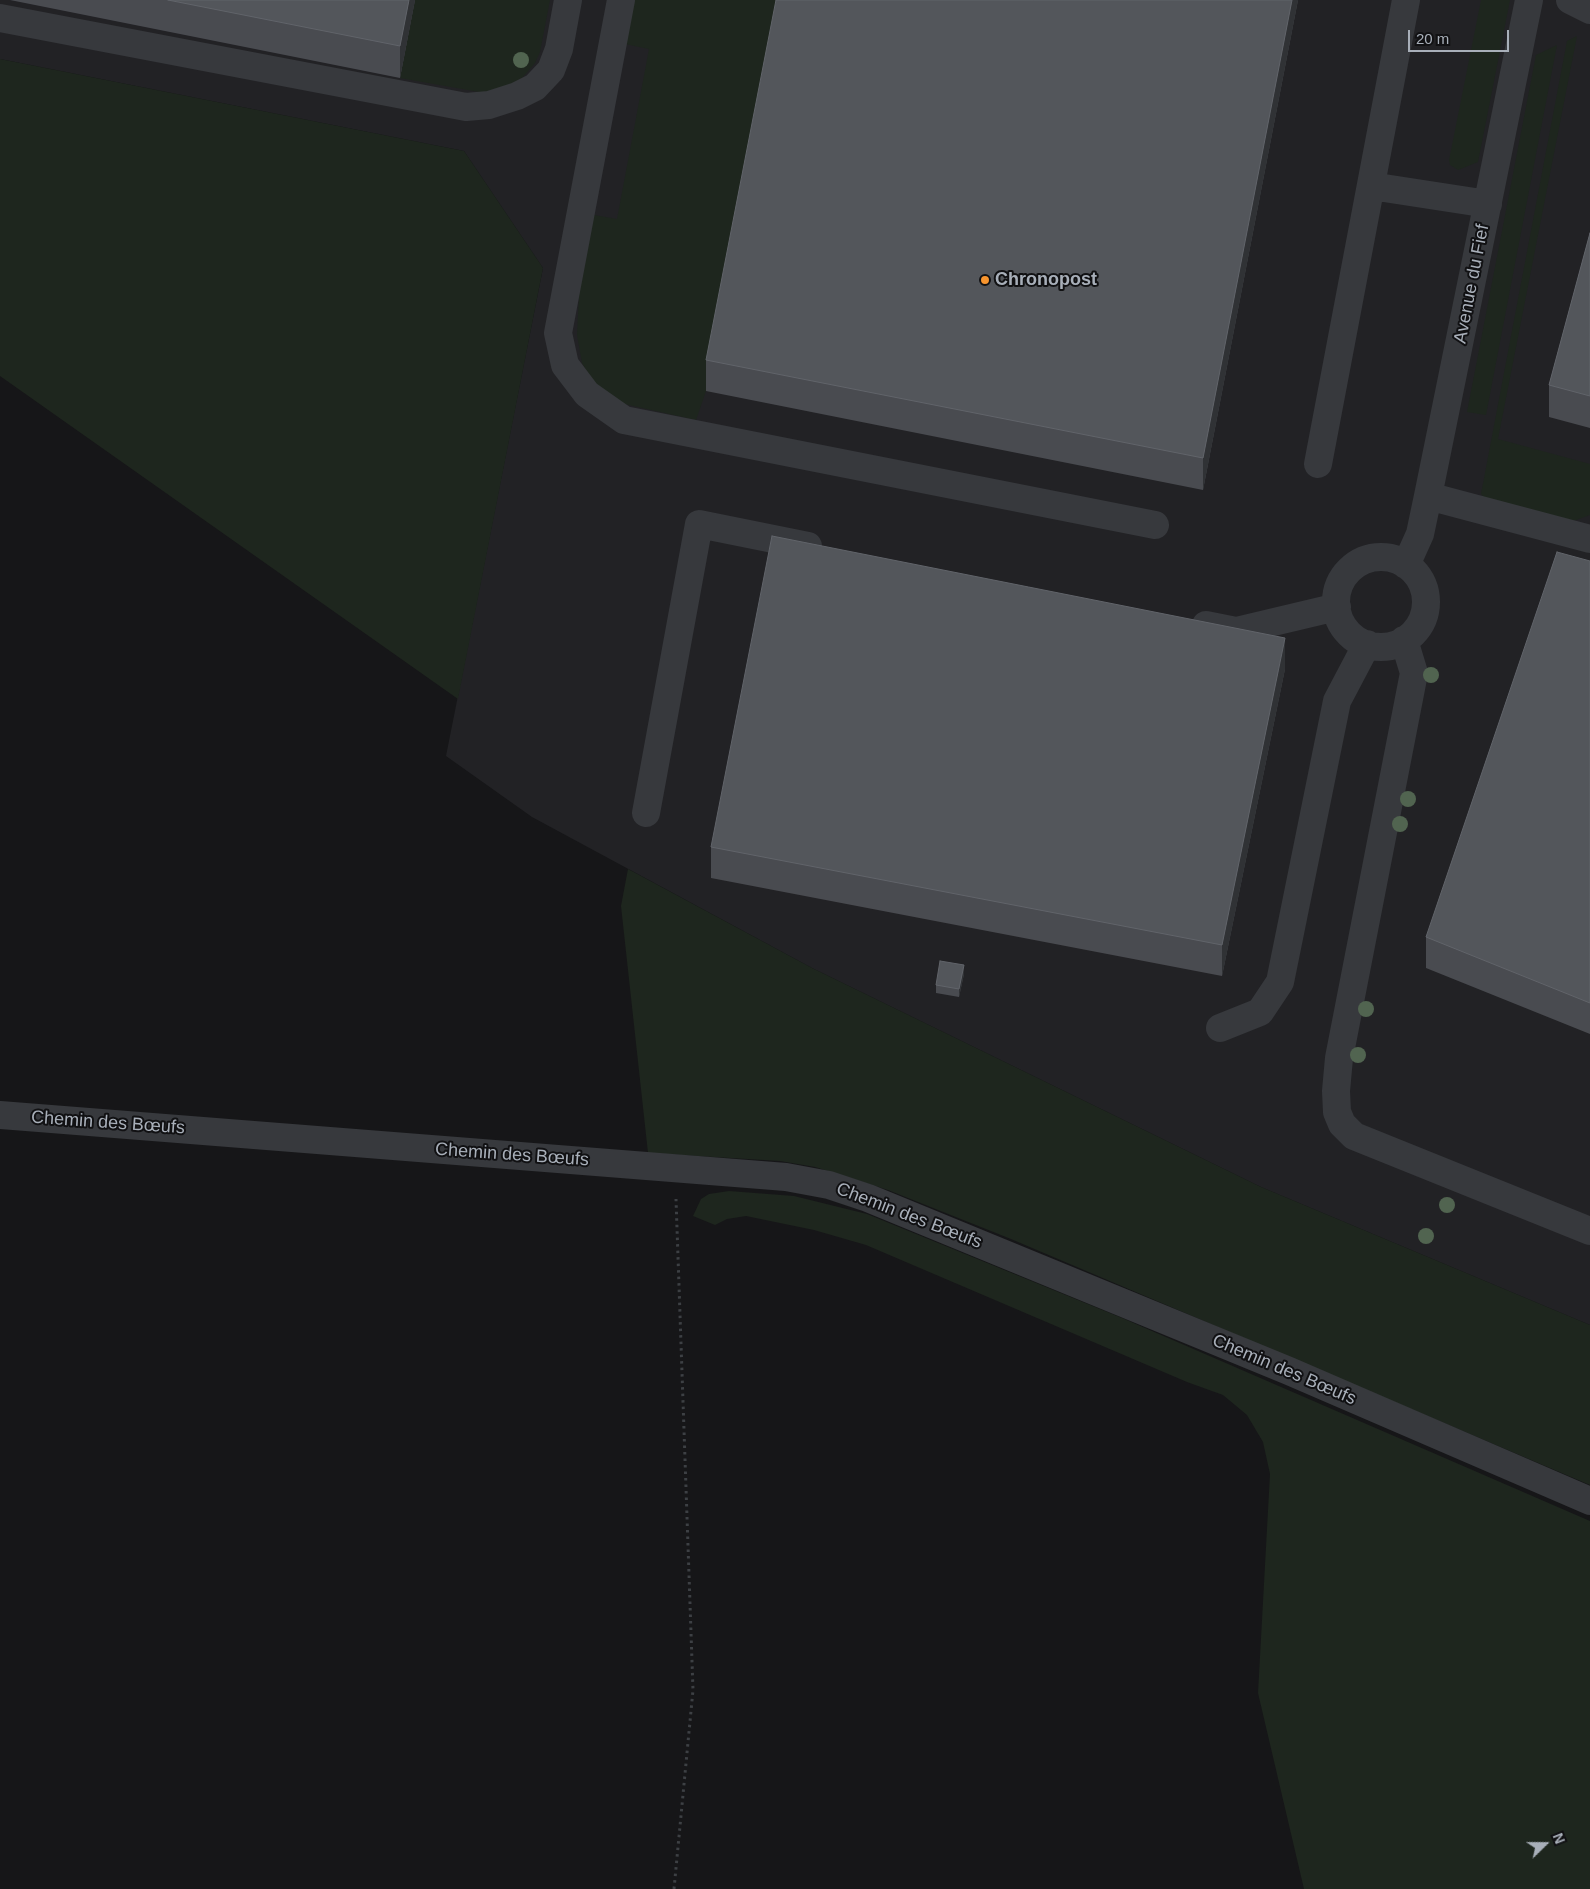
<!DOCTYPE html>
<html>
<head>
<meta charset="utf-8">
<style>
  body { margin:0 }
  #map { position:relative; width:1590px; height:1889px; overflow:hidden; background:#161618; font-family:Arial,sans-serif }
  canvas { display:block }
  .north { position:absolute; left:1520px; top:1819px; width:50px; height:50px; -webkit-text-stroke:4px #111113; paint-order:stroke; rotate:68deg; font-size:14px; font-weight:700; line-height:20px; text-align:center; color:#a8afb9 }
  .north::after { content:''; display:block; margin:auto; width:18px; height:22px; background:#a8afb9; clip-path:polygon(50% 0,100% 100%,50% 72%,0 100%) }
  .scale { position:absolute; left:1408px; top:30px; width:101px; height:22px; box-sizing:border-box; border:2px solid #a8afb9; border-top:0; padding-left:6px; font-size:15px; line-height:18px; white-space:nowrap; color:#a8afb9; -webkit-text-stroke:4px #111113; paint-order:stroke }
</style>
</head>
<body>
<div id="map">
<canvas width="1590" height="1889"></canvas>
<div class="north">N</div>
<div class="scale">20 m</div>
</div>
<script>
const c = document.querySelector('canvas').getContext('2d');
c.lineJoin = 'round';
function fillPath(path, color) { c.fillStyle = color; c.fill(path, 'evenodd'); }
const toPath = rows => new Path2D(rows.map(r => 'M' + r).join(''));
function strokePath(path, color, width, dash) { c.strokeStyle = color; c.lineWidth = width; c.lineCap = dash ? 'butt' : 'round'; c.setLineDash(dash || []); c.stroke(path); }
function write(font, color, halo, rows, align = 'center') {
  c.font = font + ' Arial,sans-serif'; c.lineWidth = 4; c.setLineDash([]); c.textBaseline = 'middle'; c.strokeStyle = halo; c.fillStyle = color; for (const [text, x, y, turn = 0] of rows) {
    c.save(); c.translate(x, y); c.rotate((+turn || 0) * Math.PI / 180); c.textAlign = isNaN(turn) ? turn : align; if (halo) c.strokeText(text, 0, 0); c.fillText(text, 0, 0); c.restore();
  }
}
fillPath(toPath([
  [0,0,1590,0,1590,1325,1261,1187,812,968,532,817,446,756,543,268,464,151,0,59]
]), '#222225');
fillPath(toPath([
  [415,0,550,0,540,52,535,63,523,77,510,86,485,93,400,78],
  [633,0,782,0,706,391,696,420,620,403,594,385,582,363,577,335,579,294,594,215,617,219,649,49,625,44],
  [1481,0,1510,0,1478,162,1458,170,1450,165,1449,160],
  [1577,36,1498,439,1590,464,1590,515,1562,525,1486,499,1481,494,1567,41],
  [1557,45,1486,415,1467,412,1536,55],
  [0,59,464,151,543,268,458,699,0,376],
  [628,869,812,968,1261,1187,1590,1325,1590,1485,1011,1239,888,1190,815,1167,780,1161,648,1153,621,906],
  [729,1191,794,1196,867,1214,1122,1318,1590,1521,1590,1889,1304,1889,1258,1693,1270,1474,1263,1442,1247,1415,1223,1395,1187,1382,866,1245,814,1230,746,1216,727,1219,715,1225,693,1216,701,1199,709,1194]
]), '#1e261e');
strokePath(toPath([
  [674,1889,693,1690,676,1199]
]), '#3d4044', 3, [2.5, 4]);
strokePath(toPath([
  [621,0,558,333,565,365,587,394,624,420,1155,525],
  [1570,0,1590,10],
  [0,18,466,107,489,105,517,96,535,87,551,70,559,49,568,0],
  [1371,186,1488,204],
  [1318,464,1406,0],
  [1428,496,1590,539],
  '1336 602a45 45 0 1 1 90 0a45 45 0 1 1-90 0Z',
  [1406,565,1420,534,1428,496,1529,0],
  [1206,625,1236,631,1337,607],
  [1404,640,1414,673,1339,1058,1336,1091,1337,1112,1342,1124,1354,1136,1590,1231],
  [646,813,699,524,808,546],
  [1220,1028,1260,1012,1280,982,1337,701,1367,644],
  [0,1115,786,1177,829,1185,868,1198,1289,1371,1590,1501]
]), '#37393d', 28);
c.fillStyle = '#516450';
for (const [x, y] of [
  [521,60],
  [1431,675],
  [1408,799],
  [1400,824],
  [1366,1009],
  [1358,1055],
  [1447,1205],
  [1426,1236]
]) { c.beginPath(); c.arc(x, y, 8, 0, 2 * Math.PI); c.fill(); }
fillPath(toPath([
  [10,0,415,0,400,78],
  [1298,0,1203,490,706,391,706,360],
  [1590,233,1590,428,1549,417,1549,385],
  [1590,561,1590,1034,1426,968,1426,937],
  [1285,669,1222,976,711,878,711,847],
  [964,974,959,997,936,993,936,985]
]), '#494b50');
fillPath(toPath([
  [409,0,415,0,400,78,400,46],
  [1292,0,1298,0,1203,490,1203,458],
  [1285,638,1285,669,1222,976,1222,945],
  [964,965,964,974,959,997,959,989]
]), '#303235');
const building = toPath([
  [168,0,409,0,400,46,168,0],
  [776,0,1292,0,1203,458,706,360,776,0],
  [1590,233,1590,396,1549,385,1590,233],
  [772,536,1285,638,1222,945,711,847,772,536],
  [1557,552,1590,561,1590,1003,1426,937,1557,552],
  [940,961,964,965,959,989,936,985,940,961]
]);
fillPath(building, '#53565b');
strokePath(building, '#61646a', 1);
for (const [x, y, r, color] of [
  [985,280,5,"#f8952e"]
]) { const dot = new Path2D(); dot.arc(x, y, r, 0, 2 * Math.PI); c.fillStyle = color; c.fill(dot); strokePath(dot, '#111113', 2); }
write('bold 18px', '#a8afb9', '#111113', [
  ["Chronopost",995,280]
], 'left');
write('18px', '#a8afb9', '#111113', [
  ["Avenue du Fief",1472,284,-79],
  ["Chemin des Bœufs",108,1123,4],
  ["Chemin des Bœufs",512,1155,4],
  ["Chemin des Bœufs",909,1216,21],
  ["Chemin des Bœufs",1284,1370,23]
]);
</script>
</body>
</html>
